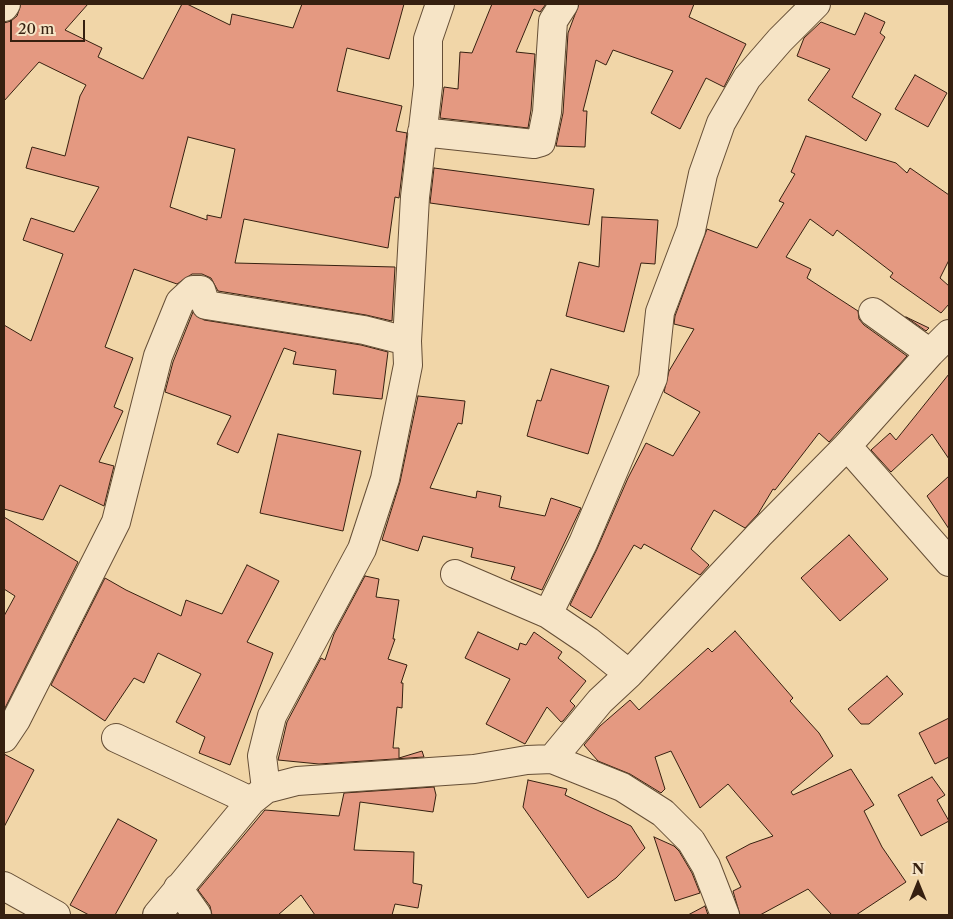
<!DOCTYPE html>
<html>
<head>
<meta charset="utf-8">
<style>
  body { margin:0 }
  #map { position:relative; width:953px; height:919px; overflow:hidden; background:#f1d6a8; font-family:"Libre Caslon Text",serif }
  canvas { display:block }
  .frame { position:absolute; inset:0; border:5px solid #362010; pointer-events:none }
  .north { position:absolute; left:893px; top:859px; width:50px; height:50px; -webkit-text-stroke:4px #f6e4c6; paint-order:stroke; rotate:0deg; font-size:14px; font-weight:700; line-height:20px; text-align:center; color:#362010 }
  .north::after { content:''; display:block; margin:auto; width:18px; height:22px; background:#362010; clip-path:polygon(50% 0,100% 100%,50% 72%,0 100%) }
  .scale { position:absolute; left:10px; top:20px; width:75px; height:22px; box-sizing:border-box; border:2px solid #362010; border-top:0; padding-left:6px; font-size:15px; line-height:18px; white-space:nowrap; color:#362010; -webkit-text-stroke:4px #f6e4c6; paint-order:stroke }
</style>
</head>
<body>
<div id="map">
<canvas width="953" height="919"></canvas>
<div class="frame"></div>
<div class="north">N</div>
<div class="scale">20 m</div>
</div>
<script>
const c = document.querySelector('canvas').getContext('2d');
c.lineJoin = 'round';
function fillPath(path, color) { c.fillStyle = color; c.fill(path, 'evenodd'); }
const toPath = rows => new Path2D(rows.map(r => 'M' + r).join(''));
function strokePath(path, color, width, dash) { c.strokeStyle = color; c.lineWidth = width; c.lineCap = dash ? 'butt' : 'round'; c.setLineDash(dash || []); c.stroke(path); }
const building = toPath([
  [21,4,88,4,65,30,102,48,98,57,143,79,182,4,187,4,230,25,232,14,293,28,302,4,404,4,389,59,347,48,337,91,402,106,396,131,407,133,399,198,395,197,388,248,244,219,235,263,395,267,392,321,366,315,218,291,211,278,202,274,192,274,177,284,134,269,105,347,133,358,114,407,123,411,99,462,114,466,104,506,60,485,43,520,4,509,4,325,31,341,63,254,23,240,31,218,74,232,99,187,26,168,32,147,65,156,80,96,86,85,39,62,4,101,4,23,11,21,17,16,21,4],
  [188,137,235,149,221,218,207,215,207,220,170,207,188,137],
  [492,4,546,4,540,12,534,9,516,52,535,54,531,110,528,128,440,118,444,87,458,89,460,52,472,53,492,4],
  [579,4,694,4,689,17,746,44,724,87,706,78,680,129,651,113,673,71,613,50,606,65,596,60,583,111,587,111,585,147,556,146,563,113,568,33,579,4],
  [865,13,885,22,880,33,885,37,852,97,881,114,866,141,808,100,830,69,797,56,804,38,821,22,855,35,865,13],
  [915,75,947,93,928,127,895,109,915,75],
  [806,136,896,163,907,173,910,168,949,195,949,260,940,278,949,286,949,304,941,313,890,277,893,273,837,230,833,236,810,219,786,257,811,269,807,278,858,311,859,319,864,325,907,356,829,442,819,433,775,490,773,489,758,514,745,528,714,510,691,549,709,565,700,575,644,544,641,549,634,545,591,618,570,605,597,549,628,478,646,443,673,456,700,412,664,392,669,371,694,329,674,324,675,316,707,229,757,248,784,203,779,201,795,174,791,172,806,136],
  [434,168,594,189,589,225,430,203,434,168],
  [602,217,658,220,655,264,641,263,624,332,566,316,579,262,599,267,602,217],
  [193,312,204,320,361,345,388,352,382,399,333,394,336,370,293,364,296,352,284,348,238,453,217,444,231,416,165,392,173,362,193,312],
  [906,317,929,328,926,331,906,317],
  [551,369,609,386,588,454,527,436,537,400,541,401,551,369],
  [949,374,949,459,932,434,891,472,871,450,890,433,896,440,949,374],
  [418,396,465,401,462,424,458,423,430,488,476,498,477,491,501,496,499,507,545,516,551,498,581,508,542,590,511,579,515,567,471,557,473,548,423,536,418,551,382,540,400,482,418,396],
  [278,434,361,451,343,531,260,513,278,434],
  [949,476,949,529,927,496,949,476],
  [4,517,78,562,4,710,4,616,15,596,4,589,4,517],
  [849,535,888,579,840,621,801,578,849,535],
  [247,565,279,581,247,642,273,653,230,765,199,753,205,737,176,722,201,674,158,653,144,683,134,678,105,721,51,685,105,578,126,590,181,616,186,600,222,614,247,565],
  [365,576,379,579,376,597,399,600,393,639,395,639,388,659,407,665,401,683,403,683,402,708,397,707,393,748,399,748,399,758,422,751,424,757,319,764,278,760,287,722,321,658,325,660,334,634,365,576],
  [735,631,793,698,790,701,819,733,833,756,791,792,793,795,851,769,874,805,864,811,882,847,906,882,856,915,832,915,808,889,760,915,740,915,733,891,741,887,726,857,750,844,773,836,728,784,700,808,671,751,655,757,665,789,661,793,630,774,598,761,584,745,600,726,630,700,639,710,708,648,712,652,735,631],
  [478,632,518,650,520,643,526,645,534,632,562,652,558,658,586,681,570,701,575,706,563,721,561,722,547,707,525,744,486,724,510,679,465,658,478,632],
  [887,676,903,694,869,724,861,724,848,709,887,676],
  [949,718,949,757,935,764,919,733,949,718],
  [4,754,34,770,4,827,4,754],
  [932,777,945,795,937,800,949,821,921,836,898,795,932,777],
  [528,780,567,789,565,795,631,826,645,848,616,878,588,898,523,807,528,780],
  [434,787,436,795,433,812,360,802,354,850,414,852,413,883,422,885,418,908,395,904,392,915,315,915,301,895,278,915,212,915,210,906,198,890,265,810,339,816,344,793,434,787],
  [118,819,157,840,115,915,89,915,70,905,118,819],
  [654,837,674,846,679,851,692,873,700,893,675,901,654,837],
  [705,906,708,915,688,915,705,906]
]);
fillPath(building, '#e49981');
strokePath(building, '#362010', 1);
const minor = toPath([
  [4,7,6,4],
  [422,132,534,144,541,142,547,112,553,21,564,4],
  [873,312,930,353],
  [407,341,415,197,428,86,428,39,440,4],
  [847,446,949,562],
  [455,574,548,614,588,641,629,674,600,701,552,759],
  [548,614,583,543,653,378,660,312,691,230,703,174,721,123,747,78,780,40,816,4],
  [629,674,759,535,847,446,930,353,949,334],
  [4,738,16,720,116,522,158,356,180,302,193,290,201,290,206,305,364,330,407,341,408,365,385,479,362,549,272,716,262,756,266,789],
  [116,738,251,801],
  [4,886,56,915],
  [178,888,197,915],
  [157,915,251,801,266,789,297,781,474,769,527,760,552,759,622,787,663,813,691,841,706,866,725,915]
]);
strokePath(minor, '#654e36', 30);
strokePath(minor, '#f6e4c6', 28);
</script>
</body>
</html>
